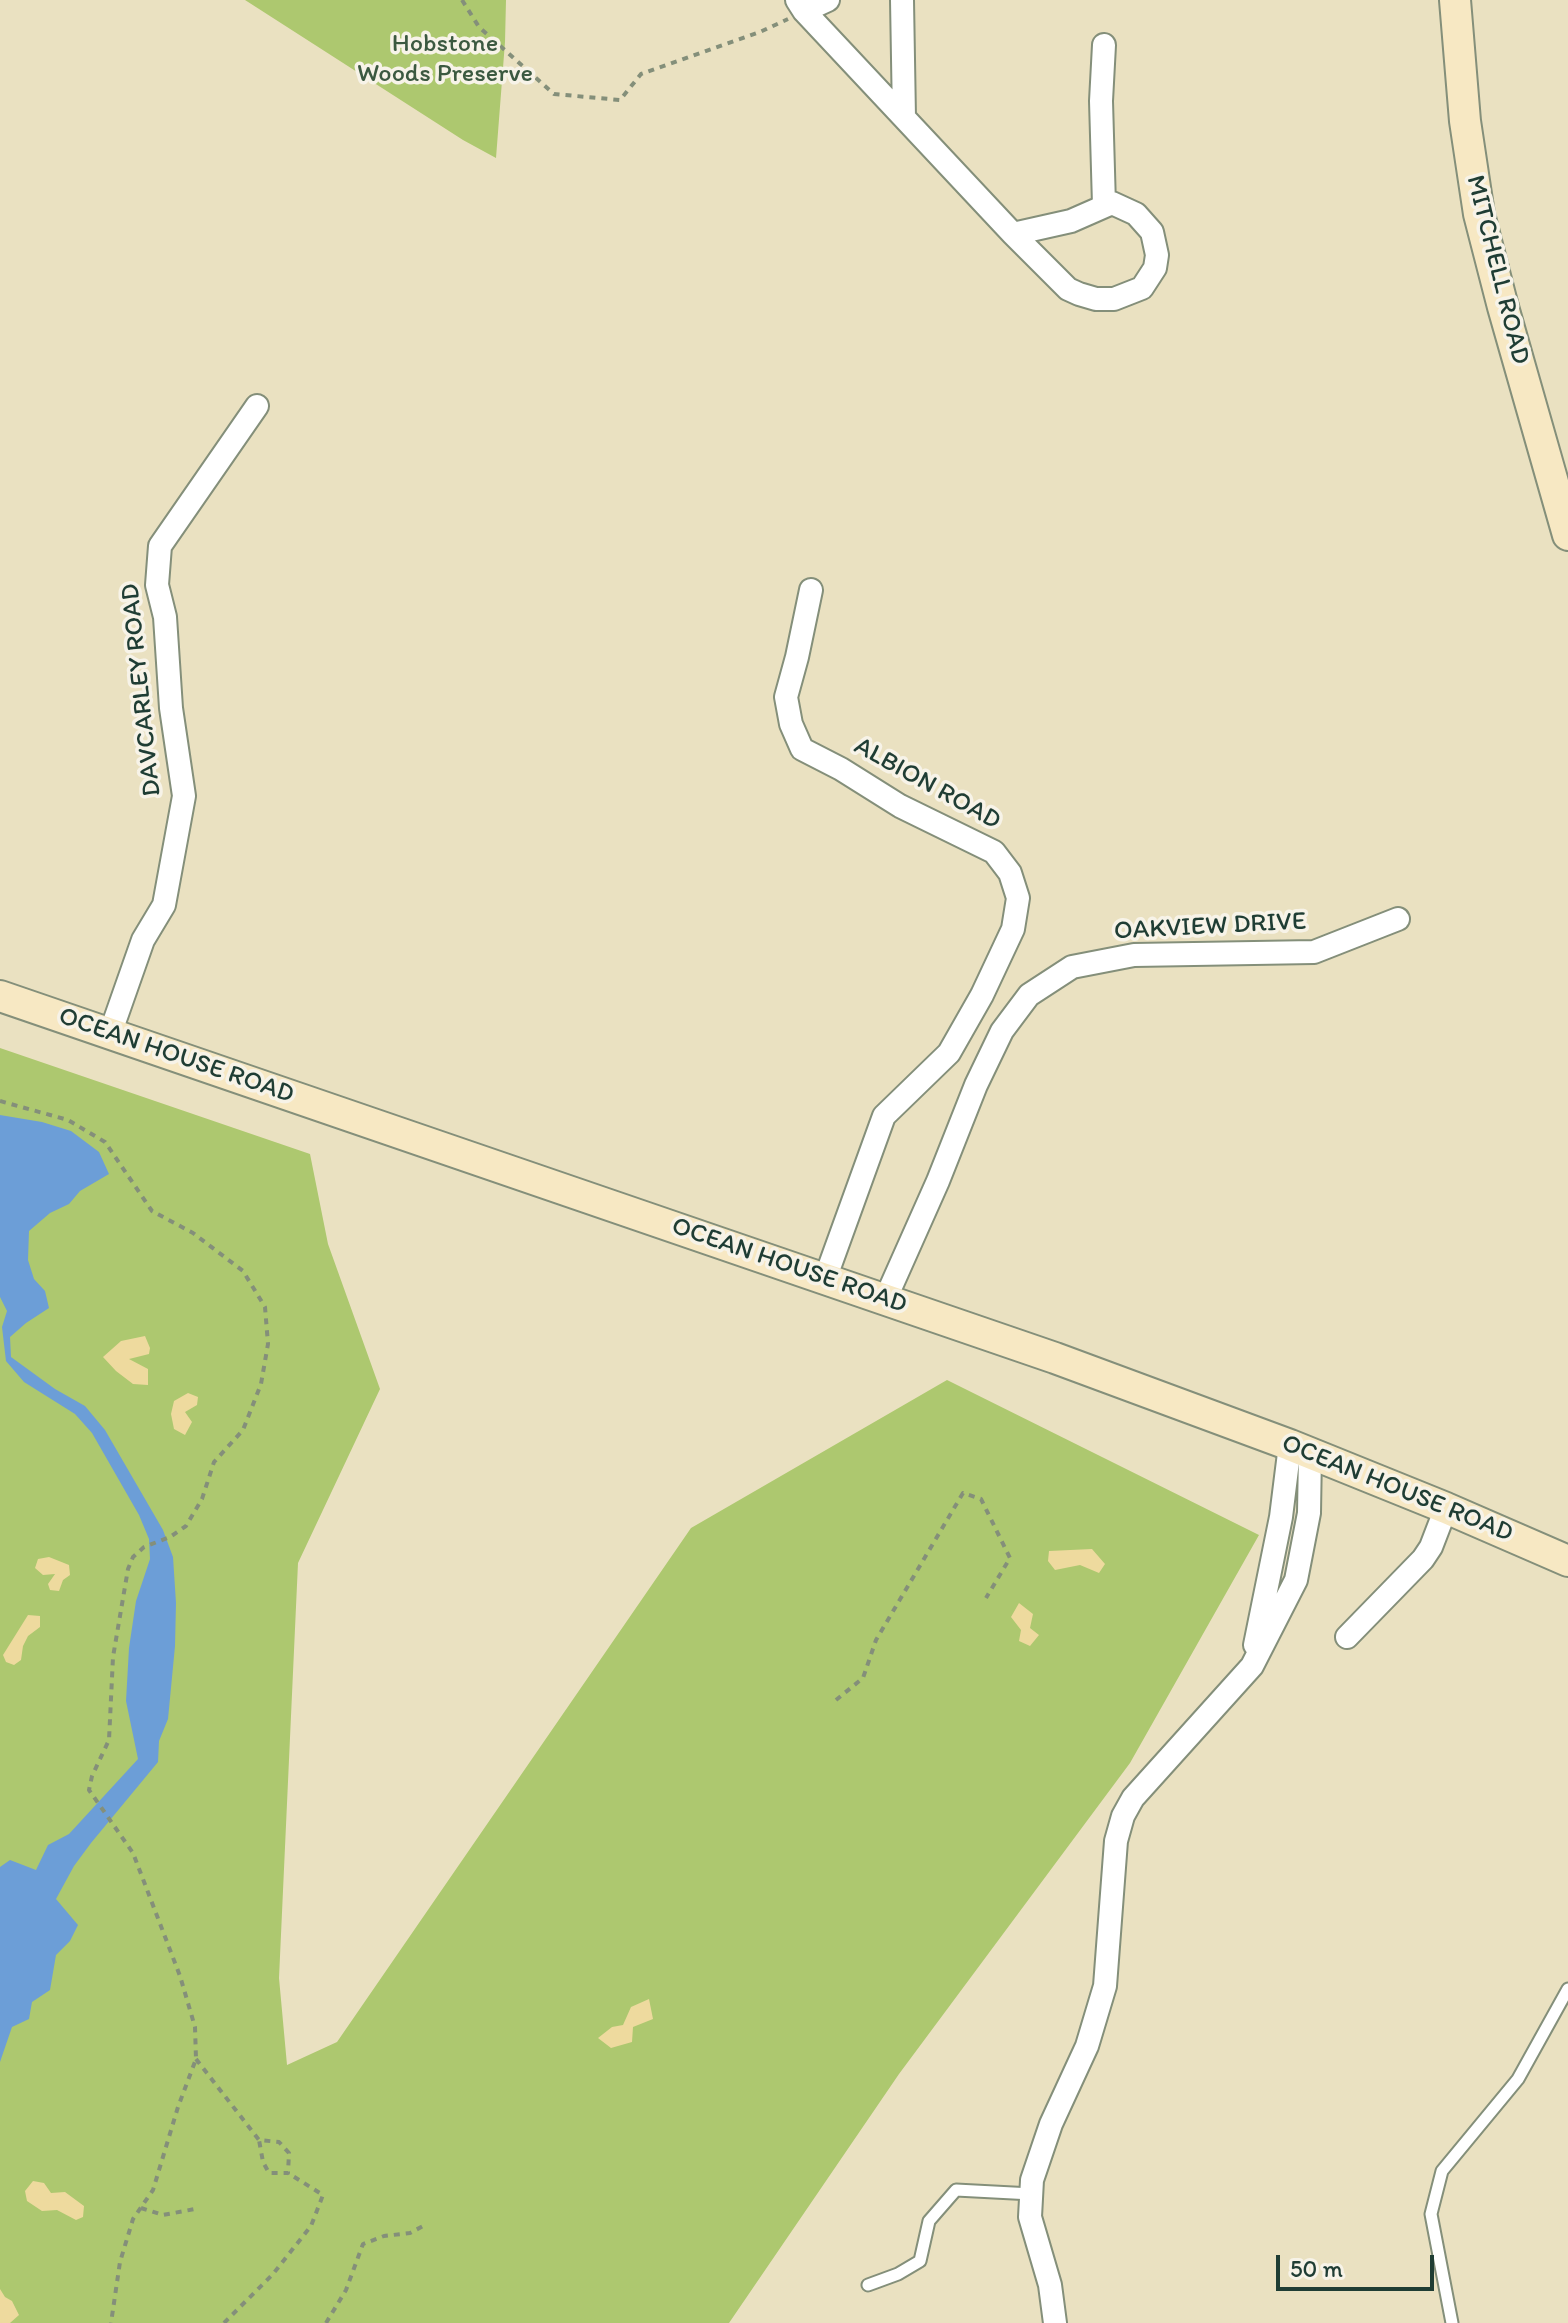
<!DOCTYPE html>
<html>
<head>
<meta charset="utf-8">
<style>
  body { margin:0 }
  #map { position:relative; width:1568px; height:2323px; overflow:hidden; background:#eae1c1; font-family:Itim,sans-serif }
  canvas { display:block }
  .scale { position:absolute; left:1276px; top:2255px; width:158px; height:36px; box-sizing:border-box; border:4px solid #1f3d34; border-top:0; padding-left:10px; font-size:24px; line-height:28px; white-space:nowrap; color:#1f3d34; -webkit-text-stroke:6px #f7f3e8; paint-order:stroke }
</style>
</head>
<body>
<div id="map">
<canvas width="1568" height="2323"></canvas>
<div class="scale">50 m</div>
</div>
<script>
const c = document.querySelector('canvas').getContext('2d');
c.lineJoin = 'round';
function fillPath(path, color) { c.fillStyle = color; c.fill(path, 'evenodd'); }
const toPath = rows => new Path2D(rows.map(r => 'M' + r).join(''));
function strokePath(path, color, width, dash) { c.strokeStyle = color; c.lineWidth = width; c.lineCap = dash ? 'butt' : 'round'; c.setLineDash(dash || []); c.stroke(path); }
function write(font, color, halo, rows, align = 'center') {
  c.font = font + ' Itim,sans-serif'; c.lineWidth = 7; c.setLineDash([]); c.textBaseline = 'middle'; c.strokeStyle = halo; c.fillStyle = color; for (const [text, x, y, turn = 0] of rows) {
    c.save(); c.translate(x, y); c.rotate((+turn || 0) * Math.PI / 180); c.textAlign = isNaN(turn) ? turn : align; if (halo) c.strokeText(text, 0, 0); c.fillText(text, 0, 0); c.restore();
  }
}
fillPath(toPath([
  [245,0,506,0,505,42,496,158,463,140],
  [0,1048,310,1154,328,1244,380,1389,298,1563,279,1978,287,2065,337,2042,691,1528,947,1380,1259,1535,1130,1763,899,2074,729,2323,0,2323]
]), '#adc86f');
fillPath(toPath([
  [145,1336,150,1348,149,1354,129,1359,148,1369,148,1385,133,1384,116,1371,103,1357,121,1341],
  [188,1393,198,1397,197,1405,185,1412,192,1422,185,1435,174,1429,171,1414,174,1401],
  [1092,1549,1105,1564,1099,1573,1080,1565,1055,1570,1048,1561,1049,1551],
  [49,1557,69,1565,70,1575,63,1580,59,1591,50,1590,48,1584,55,1574,43,1575,35,1568,38,1559],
  [1019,1603,1033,1614,1030,1628,1039,1635,1030,1646,1019,1641,1021,1630,1011,1617],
  [28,1615,40,1616,40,1627,28,1636,23,1646,21,1660,14,1665,6,1662,3,1655],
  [649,1999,653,2019,633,2027,632,2042,611,2048,598,2038,612,2027,623,2025,631,2007],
  [33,2181,44,2183,51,2193,65,2192,84,2206,83,2217,76,2220,57,2210,42,2211,27,2201,25,2191],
  [0,2289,5,2297,12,2301,19,2315,10,2323,0,2323]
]), '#eeda9e');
fillPath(toPath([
  [0,1115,42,1122,71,1131,99,1152,109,1174,80,1191,69,1204,50,1213,29,1231,28,1260,34,1279,45,1291,49,1308,26,1323,10,1337,11,1357,55,1389,85,1406,105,1430,163,1530,173,1557,176,1603,175,1646,168,1719,159,1741,158,1762,91,1843,74,1866,56,1899,78,1925,70,1941,56,1955,50,1990,32,2002,29,2019,12,2027,0,2062,0,1867,10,1860,36,1870,48,1845,69,1834,138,1759,126,1701,129,1648,136,1601,150,1559,149,1539,139,1515,92,1433,75,1414,24,1382,6,1361,2,1327,7,1311,0,1297]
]), '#6c9ed7');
const lane = toPath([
  [868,2285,898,2274,920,2261,929,2221,956,2190,1032,2194],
  [1452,2323,1431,2214,1442,2171,1518,2079,1568,1989]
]);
const street = toPath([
  [797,0,804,11,1013,234,1071,221,1112,203,1136,214,1152,232,1157,255,1155,268,1142,288,1114,299,1096,299,1079,294,1068,289,1013,234],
  [902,0,904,117],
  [804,11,828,0],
  [1104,205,1101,101,1104,45],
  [811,590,797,657,786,697,791,724,802,749,841,769,900,806,994,852,1010,873,1018,898,1013,929,982,995,949,1053,884,1116,825,1279],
  [110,1034,143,940,164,905,184,796,171,708,165,617,157,585,160,546,257,406],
  [885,1300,938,1181,976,1085,1002,1031,1029,995,1072,967,1134,955,1314,952,1398,919],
  [1347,1637,1423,1559,1431,1547,1446,1508],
  [1255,1645,1281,1517,1290,1445],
  [1055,2323,1050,2285,1030,2217,1032,2180,1051,2124,1087,2046,1105,1986,1116,1841,1123,1816,1133,1798,1252,1666,1296,1580,1309,1513,1310,1453]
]);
const secondary = toPath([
  [1455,0,1465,121,1479,214,1503,307,1568,535],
  [0,996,1055,1358,1290,1445,1446,1508,1568,1561]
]);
strokePath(lane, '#848f7a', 15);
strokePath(street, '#848f7a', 26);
strokePath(secondary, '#848f7a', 34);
strokePath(toPath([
  [462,0,479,27,554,94,620,100,641,74,760,32,788,19],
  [0,1101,68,1120,105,1142,152,1211,193,1233,243,1271,265,1307,268,1344,261,1384,243,1430,214,1462,202,1499,186,1526,170,1537,144,1547,133,1557,128,1569,113,1657,109,1740,92,1776,89,1790,133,1853,180,1976,195,2027,196,2059,178,2107,153,2190,133,2219,120,2262,111,2323],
  [836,1700,863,1678,876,1640,963,1493,981,1499,1010,1558,986,1598],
  [196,2059,259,2140,279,2142,289,2153,288,2173,269,2173,263,2162,259,2140],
  [141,2208,163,2215,195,2209],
  [224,2323,273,2274,311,2226,323,2195,288,2173],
  [326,2323,346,2290,363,2244,384,2236,410,2233,425,2225]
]), '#848f7a', 4, [6, 6]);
strokePath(lane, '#fff', 11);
strokePath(street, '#fff', 22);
strokePath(secondary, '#f7e8c3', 30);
write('26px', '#3b5940', '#f7f3e8', [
  ["Hobstone",445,44],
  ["Woods Preserve",445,74]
]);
write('26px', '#1f3d34', '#f7f3e8', [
  ["MITCHELL ROAD",1497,270,76],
  ["DAVCARLEY ROAD",142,690,-96],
  ["ALBION ROAD",927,784,29],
  ["OAKVIEW DRIVE",1210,927,-3],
  ["OCEAN HOUSE ROAD",176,1056,19],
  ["OCEAN HOUSE ROAD",789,1266,19],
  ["OCEAN HOUSE ROAD",1397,1489,22]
]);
</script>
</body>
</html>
